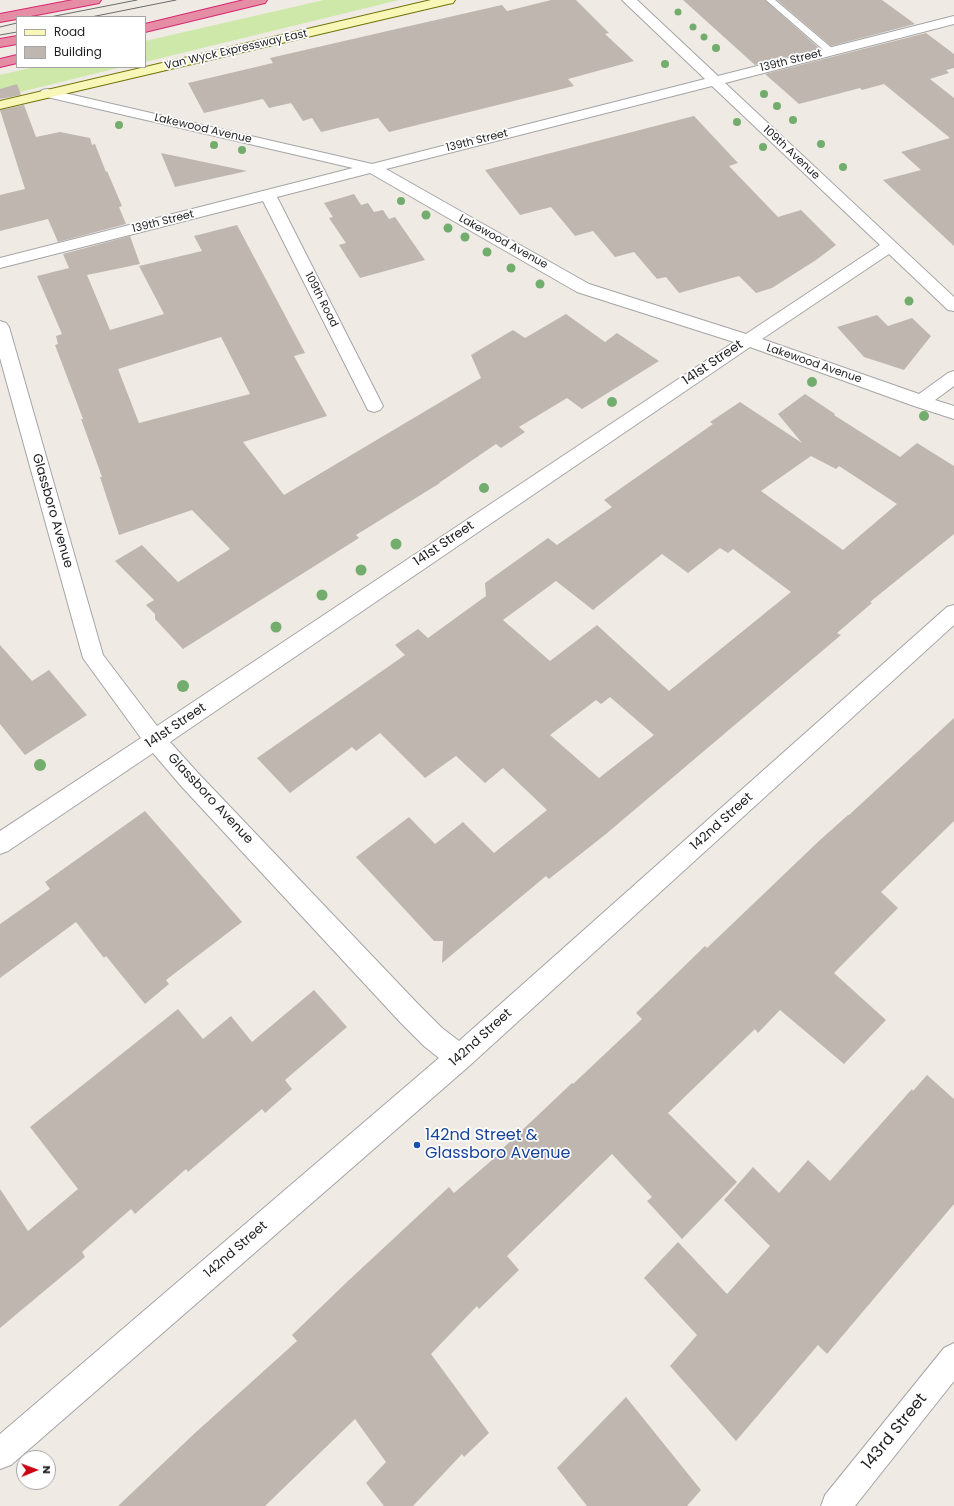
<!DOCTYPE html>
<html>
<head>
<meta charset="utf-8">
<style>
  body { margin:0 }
  #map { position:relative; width:954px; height:1506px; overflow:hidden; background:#efeae4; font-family:Poppins,sans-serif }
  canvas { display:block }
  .legend { position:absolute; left:16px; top:16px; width:130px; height:52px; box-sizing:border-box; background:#fff; border:1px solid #a5a5a5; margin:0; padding:5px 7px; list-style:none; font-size:12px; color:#1e1e1e }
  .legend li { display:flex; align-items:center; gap:8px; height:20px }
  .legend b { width:20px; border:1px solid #a5a5a5 }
  .north { position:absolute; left:16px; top:1450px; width:40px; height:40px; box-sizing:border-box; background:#fff; border:1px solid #a5a5a5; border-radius:50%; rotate:89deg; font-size:11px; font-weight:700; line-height:16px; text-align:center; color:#1e1e1e }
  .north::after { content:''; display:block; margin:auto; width:14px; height:18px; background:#c90312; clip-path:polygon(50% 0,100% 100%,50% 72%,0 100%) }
</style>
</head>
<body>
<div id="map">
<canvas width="954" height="1506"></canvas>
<ul class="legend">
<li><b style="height:5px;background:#f8f7b8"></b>Road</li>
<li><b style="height:11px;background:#bfb6b0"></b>Building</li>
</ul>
<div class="north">N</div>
</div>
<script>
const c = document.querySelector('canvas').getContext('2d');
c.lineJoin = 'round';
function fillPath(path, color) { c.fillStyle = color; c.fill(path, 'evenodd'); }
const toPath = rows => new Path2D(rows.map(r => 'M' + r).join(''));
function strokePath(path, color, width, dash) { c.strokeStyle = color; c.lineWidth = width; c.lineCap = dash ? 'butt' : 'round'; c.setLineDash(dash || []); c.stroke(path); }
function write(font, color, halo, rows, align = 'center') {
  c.font = font + ' Poppins,sans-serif'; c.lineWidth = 3.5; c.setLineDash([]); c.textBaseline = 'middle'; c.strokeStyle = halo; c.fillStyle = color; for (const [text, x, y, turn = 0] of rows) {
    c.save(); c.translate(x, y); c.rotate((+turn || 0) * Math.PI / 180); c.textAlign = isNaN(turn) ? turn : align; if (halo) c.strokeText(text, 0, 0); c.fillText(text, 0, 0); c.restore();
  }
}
fillPath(toPath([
  [324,0,399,0,145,62,145,41],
  [34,67,122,67,0,97,0,75]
]), '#cee8aa');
fillPath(toPath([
  [551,0,576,0,609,33,605,34,634,61,568,79,574,86,389,132,378,118,321,132,312,118,303,121,291,103,269,108,263,99,204,113,188,83,273,63,270,58,405,27,502,5,507,11],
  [683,0,765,0,820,49,755,65],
  [777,0,882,0,915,24,831,46],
  [926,33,954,54,954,68,946,70,949,73,930,79,954,98,954,246,883,180,921,170,901,152,950,138,884,84,862,90,860,88,799,104,765,74],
  [17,84,21,95,0,99,0,89],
  [24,105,36,137,60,132,90,138,92,145,95,144,106,172,107,171,122,206,119,207,126,224,58,242,48,219,0,231,0,195,25,189,0,110],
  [694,116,738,163,729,166,778,217,801,210,836,245,816,260,772,288,756,293,739,276,679,293,666,277,657,279,634,252,615,257,593,231,575,236,551,207,520,215,485,170],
  [161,153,247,171,175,187],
  [354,194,361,205,368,203,374,212,383,210,389,219,395,217,425,260,360,278,339,245,346,243,329,218,333,217,324,203],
  [237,225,305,353,294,356,327,416,243,442,284,495,481,378,471,355,513,330,525,338,566,314,605,342,617,333,659,361,582,409,567,398,519,427,525,432,501,448,496,444,439,483,440,483,356,535,359,538,183,649,155,619,155,614,146,605,154,600,115,561,142,545,178,582,230,549,192,510,119,535,100,477,102,477,81,419,83,419,55,345,58,344,56,336,62,334,37,276,69,268,63,254,130,236,140,264,87,275,110,330,164,314,139,266,202,251,194,236],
  [221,337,250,394,139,423,118,369],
  [877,315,888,326,912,318,931,336,904,370,864,357,837,327],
  [805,394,835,414,834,415,900,457,917,443,954,466,954,534,870,602,872,603,837,633,841,635,606,834,549,879,546,876,442,963,443,941,434,941,356,857,409,817,435,844,463,822,494,853,547,810,503,768,485,783,456,756,425,778,380,733,356,751,352,747,290,793,257,758,405,655,395,645,418,629,428,638,486,596,485,583,548,538,557,545,612,507,604,500,713,424,710,422,740,402,802,443,778,414],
  [811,456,836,469,839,466,897,504,843,550,761,491],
  [720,548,728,553,733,549,791,592,669,691,597,625,550,661,503,620,556,581,593,610,662,554,688,573],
  [610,697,654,735,599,778,550,735,596,700,601,704],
  [0,645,32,681,49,670,87,715,25,755,0,724],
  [954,718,954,821,881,892,898,908,834,973,886,1020,844,1064,780,1010,758,1033,755,1029,668,1113,737,1182,682,1239,647,1201,652,1197,612,1154,507,1256,519,1270,479,1309,477,1306,431,1354,489,1433,464,1457,462,1454,413,1506,384,1506,366,1483,386,1462,355,1419,265,1506,118,1506,195,1433,297,1341,292,1335,348,1281,449,1187,454,1193,500,1153,499,1152,572,1083,573,1084,642,1019,636,1013,705,946,707,948,820,840,848,815,849,815],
  [145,811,242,922,166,980,169,984,145,1004,106,956,104,958,76,922,0,978,0,924,50,889,45,882],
  [314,990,347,1027,285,1080,292,1089,265,1113,262,1109,188,1172,186,1169,135,1214,131,1209,82,1252,85,1257,0,1328,0,1189,28,1231,78,1189,30,1127,178,1009,203,1039,231,1016,252,1042],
  [927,1075,954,1099,954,1204,827,1354,818,1345,736,1441,670,1366,697,1335,644,1278,678,1242,727,1294,770,1246,724,1200,753,1167,779,1193,808,1160,830,1181,912,1089,913,1091],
  [626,1397,701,1490,687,1506,587,1506,557,1468]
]), '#bfb6b0');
const lane = toPath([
  [766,0,775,0,833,49,834,51,833,53,827,53,766,0]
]);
const street = toPath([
  [622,0,637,0,718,76,954,16,954,24,725,83,954,297,954,311,948,310,889,254,762,339,919,394,948,373,954,371,954,386,935,400,954,406,954,419,914,406,750,347,170,742,198,773,418,1004,442,1028,459,1041,947,607,954,605,954,625,468,1067,11,1465,0,1469,0,1434,439,1058,424,1046,400,1022,182,787,153,753,8,851,0,854,0,831,141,738,83,658,0,358,0,321,6,323,9,327,103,655,157,726,734,342,577,292,370,173,277,197,383,406,380,410,374,412,368,410,263,201,0,268,0,258,353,168,47,97,42,96,40,93,42,90,47,89,372,164,705,79,622,0],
  [712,86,880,245,746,334,589,284,386,169,712,86],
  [954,1343,954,1381,855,1506,821,1506,825,1495,944,1348,954,1343]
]);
const secondary = toPath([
  [431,0,455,0,453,3,448,4,0,109,0,101,431,0]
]);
const highway = toPath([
  [73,0,101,0,99,3,94,4,26,17,17,17,17,19,0,22,0,14,73,0],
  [244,0,267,0,265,3,145,32,145,24,244,0],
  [17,36,17,44,0,47,0,39,17,36],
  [17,55,17,63,0,67,0,59,17,55]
]);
strokePath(lane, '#a5a5a5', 2);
strokePath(street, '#a5a5a5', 2);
strokePath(secondary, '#707306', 2);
strokePath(highway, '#d72771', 2);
fillPath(lane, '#fff');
fillPath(street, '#fff');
fillPath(secondary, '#f8f7b8');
fillPath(highway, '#e58da4');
strokePath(toPath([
  [50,17,137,0],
  [91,17,176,0],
  [0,27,17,23],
  [0,35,17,32]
]), '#6c6c6c', 1);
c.fillStyle = '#73ad6e';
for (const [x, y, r] of [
  [678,12,3.5],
  [693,27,3.5],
  [704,37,3.5],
  [716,48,4],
  [665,64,4],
  [764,94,4],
  [777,106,4],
  [793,120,4],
  [737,122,4],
  [119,125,4],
  [821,144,4],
  [214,145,4],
  [763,147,4],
  [242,150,4],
  [843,167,4],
  [401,201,4],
  [426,215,4.5],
  [448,228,4.5],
  [465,237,4.5],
  [487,252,4.5],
  [511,268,4.5],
  [540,284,4.5],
  [909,301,4.5],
  [812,382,5],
  [612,402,5],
  [924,416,5],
  [484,488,5],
  [396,544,5.5],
  [361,570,5.5],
  [322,595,5.5],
  [276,627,5.5],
  [183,686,6],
  [40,765,6]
]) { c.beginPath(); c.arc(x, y, r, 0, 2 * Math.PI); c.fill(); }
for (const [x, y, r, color] of [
  [417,1145,4,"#1a4fb4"]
]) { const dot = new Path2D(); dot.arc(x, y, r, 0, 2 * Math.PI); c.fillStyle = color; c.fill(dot); strokePath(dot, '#fff', 1.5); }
write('11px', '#1e1e1e', '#fff', [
  ["Van Wyck Expressway East",236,50,-13],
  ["139th Street",791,61,-14],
  ["Lakewood Avenue",203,129,13],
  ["139th Street",477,141,-14],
  ["109th Avenue",791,153,43],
  ["139th Street",163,222,-14],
  ["Lakewood Avenue",503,242,29],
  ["109th Road",321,300,63],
  ["Lakewood Avenue",814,364,19]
]);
write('13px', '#1e1e1e', '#fff', [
  ["141st Street",713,363,-34],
  ["Glassboro Avenue",52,511,74],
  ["141st Street",444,544,-34],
  ["141st Street",176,726,-34],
  ["Glassboro Avenue",210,799,47],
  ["142nd Street",722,822,-42],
  ["142nd Street",481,1038,-42],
  ["142nd Street",236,1250,-41]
]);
write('16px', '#164399', '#fff', [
  ["142nd Street &",425,1136],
  ["Glassboro Avenue",425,1154]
], 'left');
write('16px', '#1e1e1e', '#fff', [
  ["143rd Street",895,1432,-51]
]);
</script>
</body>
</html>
